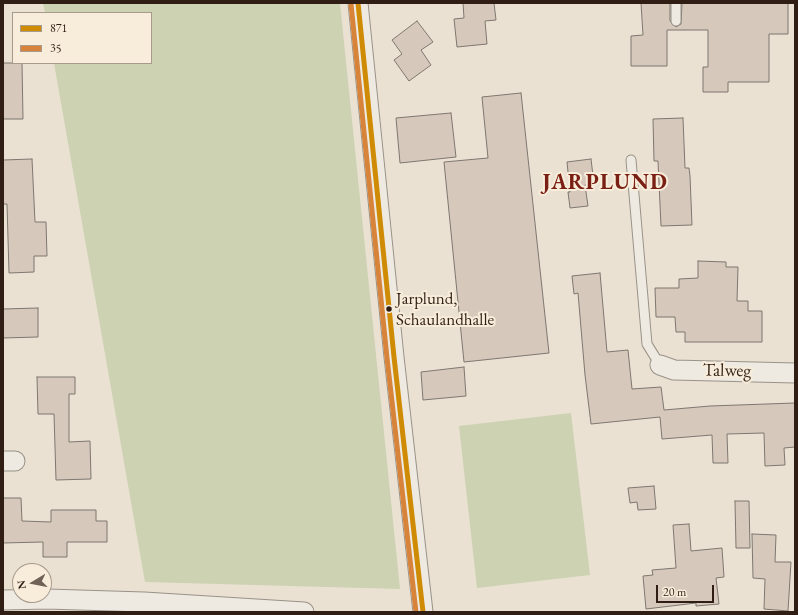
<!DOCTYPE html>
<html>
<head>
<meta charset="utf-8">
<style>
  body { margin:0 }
  #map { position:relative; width:798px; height:615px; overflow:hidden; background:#eae1d2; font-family:"EB Garamond",serif }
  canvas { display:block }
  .frame { position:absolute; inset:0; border:4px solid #301e15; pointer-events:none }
  .legend { position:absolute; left:12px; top:12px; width:140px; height:52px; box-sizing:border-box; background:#f8eddb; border:1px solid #a89a8c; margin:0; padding:5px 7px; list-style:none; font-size:12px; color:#301e15 }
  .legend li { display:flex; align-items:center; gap:8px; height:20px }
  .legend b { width:20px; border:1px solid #a89a8c }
  .north { position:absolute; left:12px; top:563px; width:40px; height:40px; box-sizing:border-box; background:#f8eddb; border:1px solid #a89a8c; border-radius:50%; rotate:260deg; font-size:11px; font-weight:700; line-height:16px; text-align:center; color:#301e15 }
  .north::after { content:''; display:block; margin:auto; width:14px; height:18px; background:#716257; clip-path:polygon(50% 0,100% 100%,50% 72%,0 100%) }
  .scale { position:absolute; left:656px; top:585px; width:58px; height:18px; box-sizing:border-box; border:2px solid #301e15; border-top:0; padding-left:5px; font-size:12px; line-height:14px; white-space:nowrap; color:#301e15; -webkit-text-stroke:3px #f8eddb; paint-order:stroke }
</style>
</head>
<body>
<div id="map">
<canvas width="798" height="615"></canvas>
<div class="frame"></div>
<ul class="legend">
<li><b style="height:5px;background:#cf8b04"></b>871</li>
<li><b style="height:5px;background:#d7843a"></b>35</li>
</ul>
<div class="north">N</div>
<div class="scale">20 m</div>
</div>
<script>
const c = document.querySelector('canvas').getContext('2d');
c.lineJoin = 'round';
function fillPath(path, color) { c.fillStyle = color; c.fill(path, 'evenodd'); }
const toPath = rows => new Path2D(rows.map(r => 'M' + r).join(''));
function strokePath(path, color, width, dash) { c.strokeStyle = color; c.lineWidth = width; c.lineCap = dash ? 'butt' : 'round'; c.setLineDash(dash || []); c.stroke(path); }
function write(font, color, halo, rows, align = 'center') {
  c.font = font + ' "EB Garamond",serif'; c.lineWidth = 4; c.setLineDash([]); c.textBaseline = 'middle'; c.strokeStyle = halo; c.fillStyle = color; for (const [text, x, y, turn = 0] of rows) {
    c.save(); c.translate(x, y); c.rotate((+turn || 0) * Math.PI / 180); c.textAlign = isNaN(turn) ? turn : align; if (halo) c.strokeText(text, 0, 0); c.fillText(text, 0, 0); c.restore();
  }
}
fillPath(toPath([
  [43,3,340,3,400,589,145,582,54,63,151,63,151,13,45,13],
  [571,413,590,575,477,588,459,426]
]), '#cdd2b3');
const building = toPath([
  [463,3,494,3,496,20,485,21,487,44,457,47,454,19,464,18,463,3],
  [641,3,670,3,670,21,676,27,681,24,682,3,788,3,788,34,769,34,769,82,728,82,728,92,703,92,703,67,708,67,708,30,667,30,667,66,631,66,631,36,643,35,641,3],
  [417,21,433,42,421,50,431,65,409,81,394,60,402,54,392,40,417,21],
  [3,63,22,63,23,119,3,119,3,63],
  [521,93,549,353,464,362,444,162,488,158,482,97,521,93],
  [451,113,456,157,400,163,396,118,451,113],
  [683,118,685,168,689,168,690,176,692,225,661,226,658,161,654,161,653,119,683,118],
  [32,159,35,222,46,222,47,256,34,256,34,272,9,273,7,204,3,204,3,160,32,159],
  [591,159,594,184,585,185,588,206,570,208,568,192,570,192,567,162,591,159],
  [698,261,726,262,726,267,738,267,737,301,748,301,748,311,762,311,762,342,685,342,685,332,676,332,675,317,656,317,655,288,679,288,679,279,698,278,698,261],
  [600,273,607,352,628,350,632,389,661,387,664,410,710,406,795,403,795,447,784,448,785,465,765,466,764,433,727,434,728,463,713,463,712,435,662,439,660,417,591,424,585,375,578,293,574,294,572,276,600,273],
  [38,308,38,337,3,338,3,309,38,308],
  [464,367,466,396,423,400,421,372,464,367],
  [37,377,75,377,75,394,69,394,69,442,90,441,91,479,56,480,54,414,38,414,37,377],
  [654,486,656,509,638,510,637,502,630,503,628,488,654,486],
  [3,498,21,498,22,521,51,522,51,510,96,510,96,521,107,521,107,542,67,542,67,557,43,557,43,542,3,543,3,498],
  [735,501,749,501,750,548,736,548,735,501],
  [689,524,691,551,722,548,724,577,716,578,719,604,696,606,696,603,646,609,643,576,653,575,652,570,676,568,673,525,689,524],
  [752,534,776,535,775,562,791,562,788,611,764,609,765,579,753,578,752,534]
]);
fillPath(building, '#d6c8bb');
strokePath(building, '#7f776f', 1);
const service = toPath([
  [676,3,676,21],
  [631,160,647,344,660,365]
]);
const minor = toPath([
  [358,3,394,357,423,612],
  [660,365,674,370,795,373],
  [3,461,15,461],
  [3,600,47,599,144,602,304,612]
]);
strokePath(service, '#999288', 11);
strokePath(minor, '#999288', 21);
strokePath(service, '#eeeae1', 9);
strokePath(minor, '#eeeae1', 19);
strokePath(toPath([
  [358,3,394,357,423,612]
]), '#cf8b04', 5);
strokePath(toPath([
  [351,4,387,358,416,612]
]), '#d7843a', 5);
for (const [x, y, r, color] of [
  [389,309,3.5,"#301e15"]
]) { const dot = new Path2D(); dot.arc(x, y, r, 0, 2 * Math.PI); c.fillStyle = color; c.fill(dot); strokePath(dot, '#f8eddb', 1.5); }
write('17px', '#301e15', '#f8eddb', [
  ["Jarplund,",396,299],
  ["Schaulandhalle",396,320]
], 'left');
write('18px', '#301e15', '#f8eddb', [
  ["Talweg",727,371,1]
]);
c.letterSpacing = '1px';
write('bold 22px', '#7a1f14', '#f8eddb', [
  ["JARPLUND",605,183]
]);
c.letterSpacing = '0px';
</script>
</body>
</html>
